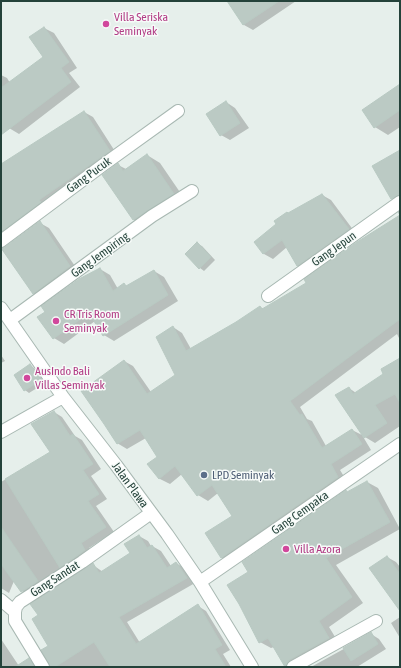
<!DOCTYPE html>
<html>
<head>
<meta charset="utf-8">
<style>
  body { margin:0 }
  #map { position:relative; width:401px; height:668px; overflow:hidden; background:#e6efeb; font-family:"Asap Condensed",sans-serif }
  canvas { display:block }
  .frame { position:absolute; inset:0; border:2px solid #24423a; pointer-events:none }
</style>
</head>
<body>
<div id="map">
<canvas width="401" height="668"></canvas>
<div class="frame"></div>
</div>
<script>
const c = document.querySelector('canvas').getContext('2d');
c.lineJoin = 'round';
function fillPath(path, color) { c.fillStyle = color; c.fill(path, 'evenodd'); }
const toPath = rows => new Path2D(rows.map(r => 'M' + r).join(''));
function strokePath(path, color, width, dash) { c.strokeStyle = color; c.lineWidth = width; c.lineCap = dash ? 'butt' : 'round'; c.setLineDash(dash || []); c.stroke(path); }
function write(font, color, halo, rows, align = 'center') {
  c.font = font + ' "Asap Condensed",sans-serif'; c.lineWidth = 3; c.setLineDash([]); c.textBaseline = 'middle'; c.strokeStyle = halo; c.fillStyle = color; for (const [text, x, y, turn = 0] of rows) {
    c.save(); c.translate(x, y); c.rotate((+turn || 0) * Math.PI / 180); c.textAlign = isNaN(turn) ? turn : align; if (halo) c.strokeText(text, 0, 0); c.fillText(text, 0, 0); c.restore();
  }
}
fillPath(toPath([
  [228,1,296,1,253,30,244,25],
  [44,28,54,33,77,68,69,73,80,87,19,134,9,128,1,117,1,75,7,78,10,83,44,58],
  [400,85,400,127,388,135,375,127],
  [226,102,235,108,249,128,230,140,221,135],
  [84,112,93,117,118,156,3,244,3,249,40,223,49,228,79,272,43,299,33,293,2,249,1,250,1,163,2,165],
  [147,155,160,163,186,201,147,227,134,220,104,175,118,165,126,169],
  [322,195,331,200,357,235,306,271,297,266,287,247,273,259,264,254,255,242],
  [400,217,400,340,397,334,300,407,307,419,312,421,326,446,352,430,362,435,371,450,340,470,348,483,232,563,222,558,233,517,218,493,208,501,198,495,182,474,170,484,160,479,149,464,158,457,146,438,127,449,117,443,124,361,133,366,151,392,177,375,173,327,182,333,191,349,237,323,260,307,264,309,308,284],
  [197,244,202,246,215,260,204,271,200,268],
  [100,269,110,275,118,289,124,285,127,286,154,271,164,277,178,301,114,341,104,335,95,321,64,344,54,338],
  [1,355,5,361,1,363],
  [400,359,400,426,375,443,365,437,349,388,356,393,385,374],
  [30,365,34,368,45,383,29,393,25,390],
  [54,412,62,417,75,436,82,440,101,469,91,476,107,499,96,506,114,532,89,548,93,555,31,596,22,591,14,581,9,593,1,588,1,482,51,453],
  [367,482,378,488,400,529,336,565,363,603,329,627,340,645,300,667,286,667,274,647,271,648,260,642,249,572,347,493],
  [139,536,148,541,151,546,152,546,161,551,171,566,176,563,184,568,195,583,127,622,140,643,198,606,206,611,230,650,223,654,231,667,51,667,49,646,93,565,103,572,131,553],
  [387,557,396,562,400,567,400,610],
  [400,617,400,638,391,623],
  [371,634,379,639,386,649,357,667,311,667],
  [1,639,19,666,29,659,37,664,39,667,1,667]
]), '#0003');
const building = toPath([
  [227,1,279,1,243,25,227,1],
  [44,27,69,62,61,68,71,82,1,135,1,88,43,57,29,37,44,27],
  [400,84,400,110,374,128,362,110,400,84],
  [226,101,240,123,220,136,206,114,226,101],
  [84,111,110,151,39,200,41,202,1,232,1,164,84,111],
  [400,150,400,195,391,199,372,166,400,150],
  [147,154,174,194,133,220,102,175,118,163,123,171,147,154],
  [322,194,349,229,297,266,282,240,263,254,254,242,276,224,274,221,287,212,288,213,322,194],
  [400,211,400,319,290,401,300,415,302,414,322,448,352,429,362,444,331,464,338,477,221,558,205,533,232,516,212,485,197,496,175,466,159,479,147,464,157,457,140,430,117,444,104,424,81,391,124,360,147,394,175,375,156,337,173,326,186,351,236,322,260,306,262,309,306,283,304,279,357,242,400,215,398,212,400,211],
  [40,221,70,266,33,294,1,248,5,247,40,221],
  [197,242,211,257,199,269,185,254,197,242],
  [100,268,113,291,124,283,126,286,154,270,168,295,103,336,89,313,53,339,37,317,45,312,41,306,79,279,100,268],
  [400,358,400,403,395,394,375,405,387,423,364,438,335,395,349,387,353,394,383,374,381,369,400,358],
  [30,364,41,380,24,391,14,375,30,364],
  [54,411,70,436,73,434,93,464,83,470,99,494,88,501,106,527,81,543,85,550,60,568,5,479,50,452,31,424,54,411],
  [367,481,390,522,326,558,352,597,319,621,329,638,289,660,285,667,268,638,259,643,239,604,227,585,248,572,242,562,346,490,347,492,367,481],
  [1,527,38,581,21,592,1,564,1,527],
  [139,535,147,548,152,545,167,568,176,562,187,578,119,617,136,644,198,604,222,645,215,649,226,667,110,667,94,642,55,667,50,667,41,650,48,646,32,619,38,615,30,604,93,563,99,573,130,553,124,544,139,535],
  [387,556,400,574,400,611,369,568,387,556],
  [371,632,378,644,351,661,343,648,371,632],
  [29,658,34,667,15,667,29,658]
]);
fillPath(building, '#bbcac4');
strokePath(building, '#b8c9c2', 1);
const minor = toPath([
  [1,241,103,165,178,111],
  [268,296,400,202],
  [1,308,63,397,116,465,167,534,200,582,252,667],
  [10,320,152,216,192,191],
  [1,432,63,397],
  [200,582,400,444],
  [1,600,15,612],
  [43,667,15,621,15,612,16,607,20,602,82,562,151,513],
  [293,667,376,621]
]);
strokePath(minor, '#a8b8b2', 14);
strokePath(minor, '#fff', 12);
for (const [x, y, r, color] of [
  [106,24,4,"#d1479c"],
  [56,321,4,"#d1479c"],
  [27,378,4,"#d1479c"],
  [204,475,4,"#5c6f8a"],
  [286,549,4,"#d1479c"]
]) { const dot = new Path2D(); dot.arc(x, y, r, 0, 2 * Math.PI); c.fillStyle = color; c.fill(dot); strokePath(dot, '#f7fbf9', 1.5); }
write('12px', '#b23c85', '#f7fbf9', [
  ["Villa Seriska",114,17],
  ["Seminyak",114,31],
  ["CR Tris Room",64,314],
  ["Seminyak",64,328],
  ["AusIndo Bali",35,371],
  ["Villas Seminyak",35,385],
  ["Villa Azora",294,549]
], 'left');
write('12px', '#24423a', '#f7fbf9', [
  ["Gang Pucuk",89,175,-36],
  ["Gang Jepun",334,249,-35],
  ["Gang Jempiring",100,255,-36],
  ["Jalan Plawa",130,485,54],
  ["Gang Cempaka",300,513,-35],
  ["Gang Sandat",55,579,-33]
]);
write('12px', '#4e5e75', '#f7fbf9', [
  ["LPD Seminyak",212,475]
], 'left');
</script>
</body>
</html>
